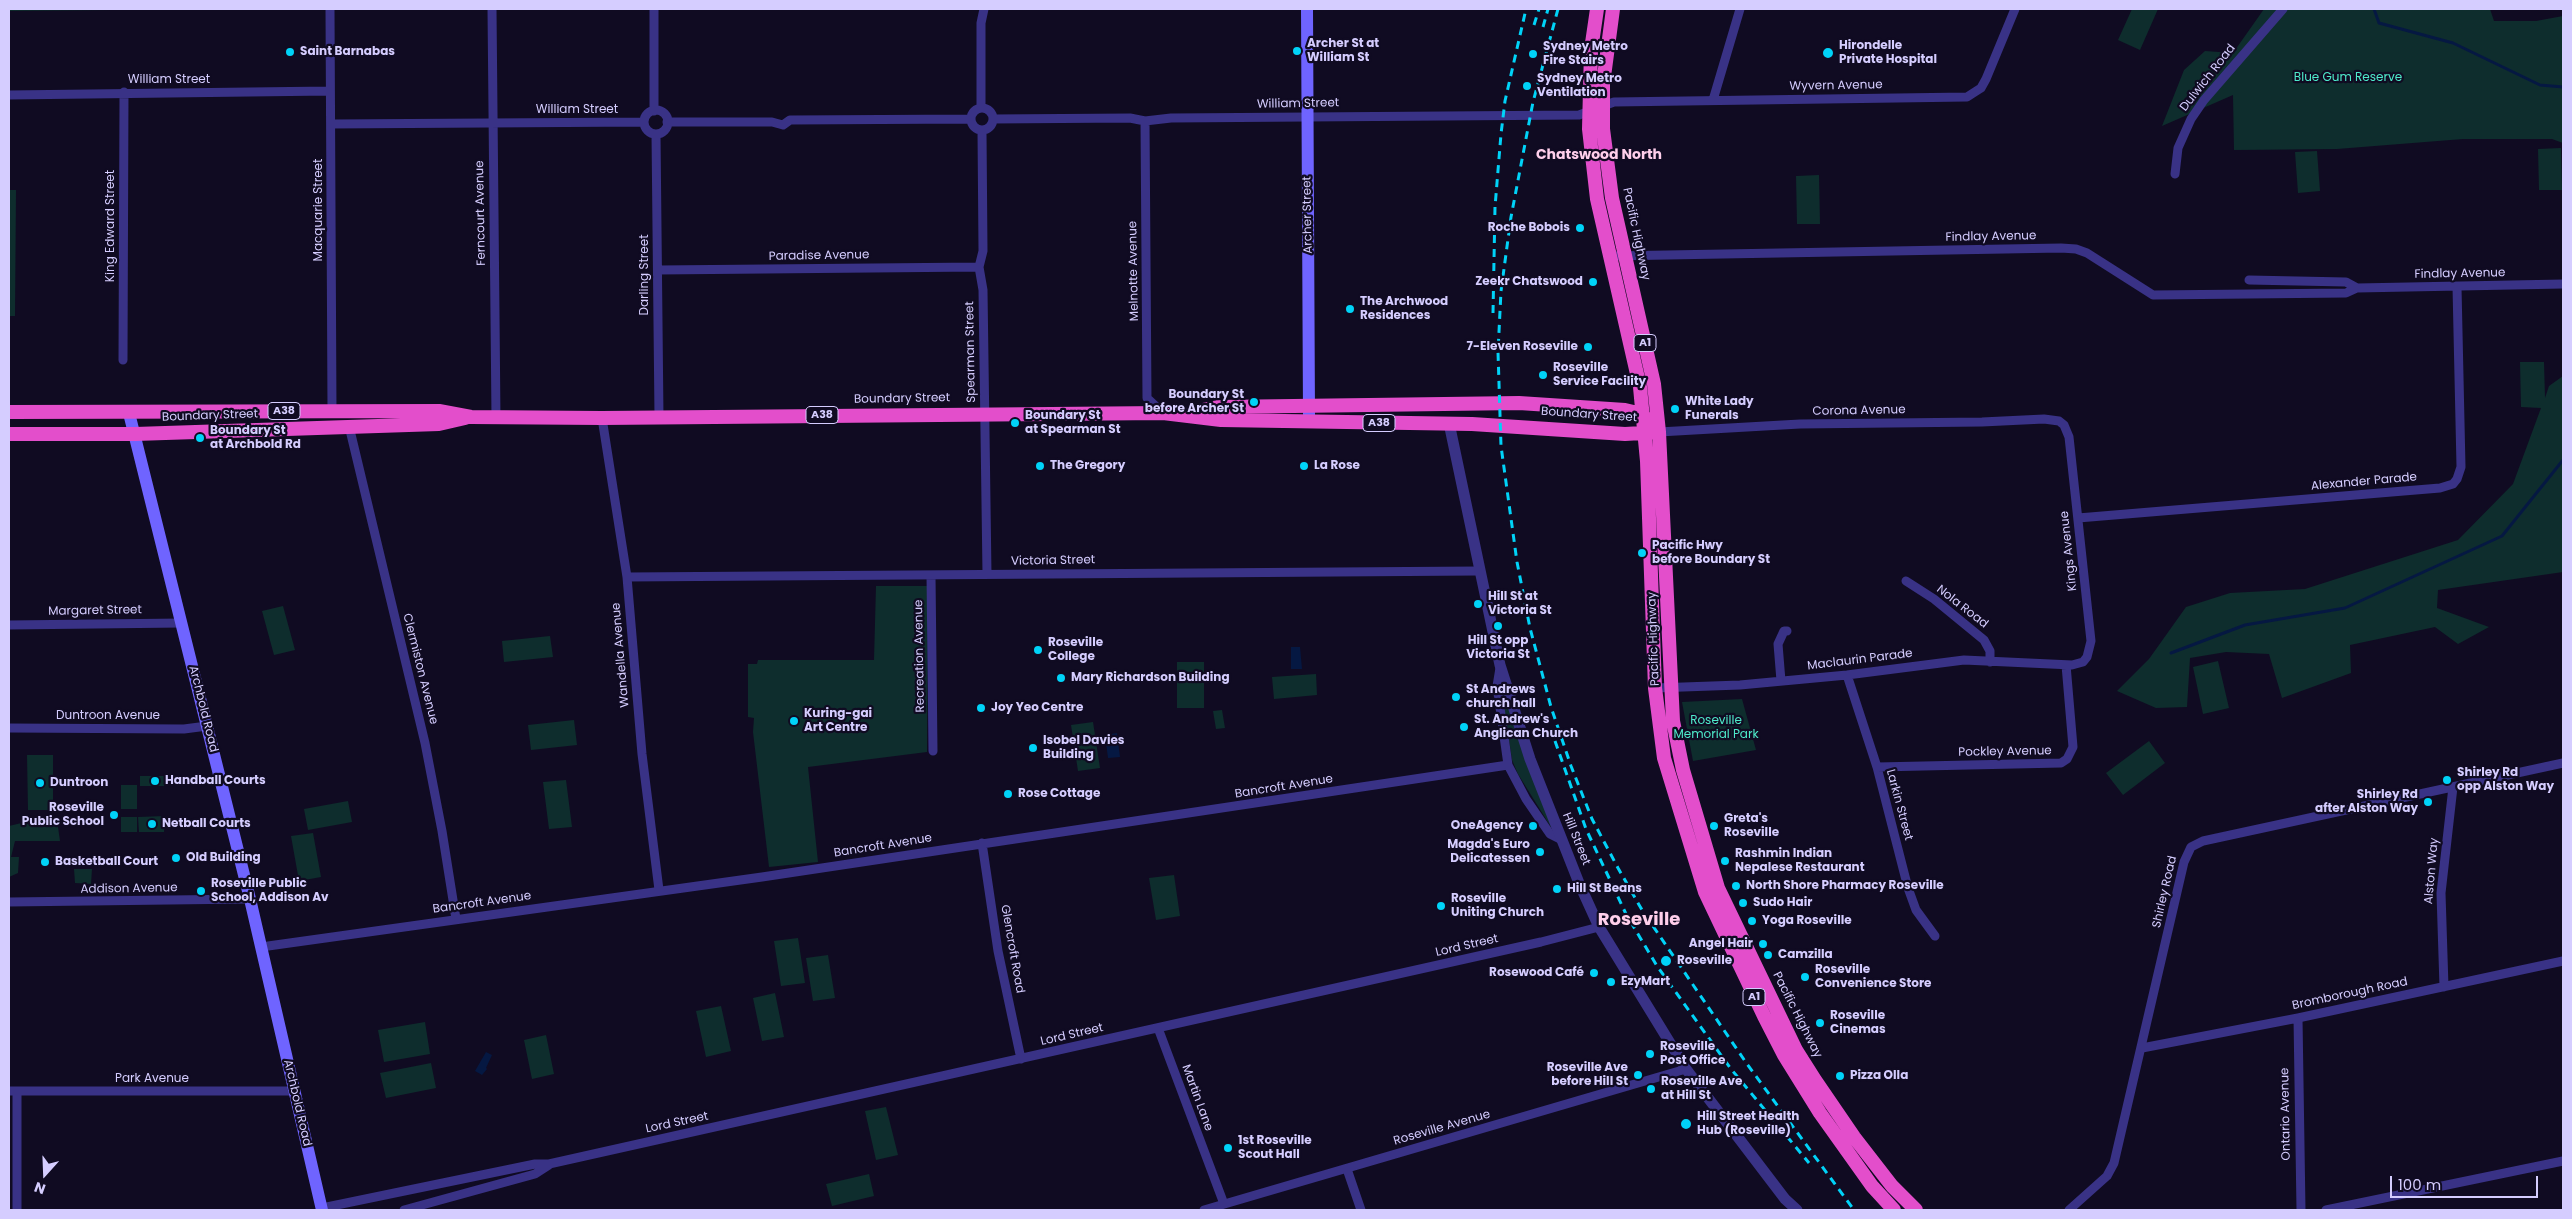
<!DOCTYPE html>
<html>
<head>
<meta charset="utf-8">
<style>
  body { margin:0 }
  #map { position:relative; width:2572px; height:1219px; overflow:hidden; background:#100b22; font-family:Poppins,sans-serif }
  canvas { display:block }
  .frame { position:absolute; inset:0; border:10px solid #d5cdff; pointer-events:none }
  .north { position:absolute; left:20px; top:1149px; width:50px; height:50px; -webkit-text-stroke:4px #100b22; paint-order:stroke; rotate:200deg; font-size:14px; font-weight:700; line-height:20px; text-align:center; color:#d5cdff }
  .north::after { content:''; display:block; margin:auto; width:18px; height:22px; background:#d5cdff; clip-path:polygon(50% 0,100% 100%,50% 72%,0 100%) }
  .scale { position:absolute; left:2390px; top:1176px; width:148px; height:22px; box-sizing:border-box; border:2px solid #d5cdff; border-top:0; padding-left:6px; font-size:15px; line-height:18px; white-space:nowrap; color:#d5cdff; -webkit-text-stroke:4px #100b22; paint-order:stroke }
</style>
</head>
<body>
<div id="map">
<canvas width="2572" height="1219"></canvas>
<div class="frame"></div>
<div class="north">N</div>
<div class="scale">100 m</div>
</div>
<script>
const c = document.querySelector('canvas').getContext('2d');
c.lineJoin = 'round';
function fillPath(path, color) { c.fillStyle = color; c.fill(path, 'evenodd'); }
const toPath = rows => new Path2D(rows.map(r => 'M' + r).join(''));
function strokePath(path, color, width, dash) { c.strokeStyle = color; c.lineWidth = width; c.lineCap = dash ? 'butt' : 'round'; c.setLineDash(dash || []); c.stroke(path); }
function write(font, color, halo, rows, align = 'center') {
  c.font = font + ' Poppins,sans-serif'; c.lineWidth = 4.5; c.setLineDash([]); c.textBaseline = 'middle'; c.strokeStyle = halo; c.fillStyle = color; for (const [text, x, y, turn = 0] of rows) {
    c.save(); c.translate(x, y); c.rotate((+turn || 0) * Math.PI / 180); c.textAlign = isNaN(turn) ? turn : align; if (halo) c.strokeText(text, 0, 0); c.fillText(text, 0, 0); c.restore();
  }
}
fillPath(toPath([
  [9,9,111,9,111,10,9,11],
  [2132,9,2158,9,2140,50,2118,40],
  [2264,9,2490,9,2494,21,2536,21,2563,16,2563,143,2552,139,2463,139,2337,149,2234,150,2233,95,2162,126,2184,70,2205,51,2233,53],
  [2561,148,2562,190,2539,190,2538,149],
  [2317,151,2320,191,2298,193,2295,152],
  [1819,175,1820,224,1797,224,1796,176],
  [9,190,16,190,15,316,9,316],
  [2520,362,2544,362,2545,398,2549,386,2563,376,2563,572,2438,590,2437,608,2489,627,2458,644,2435,627,2350,645,2351,673,2282,698,2269,654,2226,652,2190,658,2187,707,2156,708,2117,691,2149,659,2186,607,2230,593,2305,589,2458,540,2513,484,2541,408,2521,407],
  [876,586,928,586,927,752,808,767,818,862,769,867,753,732,754,718,748,717,748,664,757,664,758,660,874,660],
  [283,606,295,650,274,655,262,611],
  [550,636,553,657,504,662,502,641],
  [2218,661,2229,708,2203,714,2193,667],
  [1177,662,1204,662,1204,708,1177,708],
  [1316,674,1317,695,1274,699,1272,677],
  [1501,686,1554,832,1518,774,1512,760],
  [1742,699,1756,750,1693,761,1682,702],
  [1222,710,1225,728,1216,729,1213,711],
  [574,720,577,745,531,750,528,725],
  [1093,722,1100,768,1078,771,1071,725],
  [2149,741,2165,763,2123,795,2106,773],
  [27,755,53,755,53,810,28,810],
  [140,776,171,776,170,786,140,786],
  [566,780,572,827,549,829,543,782],
  [121,785,137,785,137,809,121,809],
  [348,801,352,822,308,830,304,809],
  [165,816,164,832,139,832,138,817],
  [121,817,137,817,137,832,121,832],
  [38,819,48,821,58,827,60,841,15,841,11,857,19,857,18,873,9,877,9,826],
  [313,833,321,877,299,881,291,836],
  [74,869,92,869,91,884,75,883],
  [1174,875,1180,916,1156,920,1149,878],
  [798,938,805,983,781,986,774,941],
  [828,955,835,998,813,1001,806,958],
  [775,993,784,1037,762,1041,753,998],
  [721,1006,731,1051,706,1057,696,1011],
  [425,1022,430,1054,384,1062,378,1030],
  [546,1035,554,1074,532,1079,524,1040],
  [431,1063,436,1088,386,1098,380,1073],
  [886,1107,898,1155,876,1160,865,1111],
  [869,1174,874,1196,832,1206,826,1184]
]), '#0e2d2d');
fillPath(toPath([
  [1291,647,1300,647,1302,669,1291,669],
  [1117,733,1120,757,1108,758,1105,735],
  [486,1052,492,1055,486,1068,487,1069,482,1075,475,1071]
]), '#051842');
strokePath(toPath([
  [2374,9,2379,23,2453,43,2540,85,2563,87],
  [2171,653,2245,625,2345,608,2502,536,2563,460]
]), '#051842', 3);
strokePath(toPath([
  [330,9,332,411],
  [492,9,496,418],
  [654,9,654,111],
  [9,95,330,91],
  [1713,100,1740,9],
  '971 119a11 11 0 1 1 22 0a11 11 0 1 1-22 0Z',
  [981,108,981,23,984,9],
  '644 122a12 12 0 1 1 24 0a12 12 0 1 1-24 0Z',
  [993,119,1130,118,1145,121,1171,118,1579,115,1614,102,1967,97,1981,88,1986,79,2015,9],
  [1145,121,1147,398,1163,413],
  [667,122,772,122,783,125,790,120,971,119],
  [331,124,644,122],
  [982,131,983,251,979,267,983,290,987,574],
  [656,134,659,417],
  [2175,174,2178,148,2191,119,2204,100,2283,9],
  [1611,256,2061,248,2076,249,2087,253,2153,295,2346,293,2357,288,2563,284],
  [658,270,979,267],
  [2249,280,2346,282,2357,288],
  [123,360,124,92],
  [602,418,627,577,642,754,659,890],
  [349,426,425,743,442,831,456,919],
  [2078,518,2440,488,2453,484,2457,479,2461,467,2457,287],
  [931,575,933,751],
  [627,577,1478,571],
  [1906,581,1934,599,1984,640,1990,651,1990,662],
  [9,625,182,623],
  [1500,668,1497,686,1508,765,1526,799,1550,834,1562,840],
  [1847,675,1877,767,1908,888,1916,910,1935,936],
  [1781,681,1778,644,1784,631,1787,631],
  [1655,688,1740,685,1847,675,1964,660,2072,665,2083,662,2087,657,2091,641,2069,437,2064,425,2059,421,2044,419,1982,422,1800,424,1659,432],
  [9,728,184,729,207,726],
  [1877,767,2061,763,2067,759,2073,747,2066,665],
  [982,843,998,951,1021,1059],
  [9,902,250,899],
  [261,947,762,877,1508,765],
  [2444,987,2441,893,2453,787],
  [2298,1018,2301,1210],
  [1158,1028,1224,1204],
  [2142,1048,2298,1018,2563,961],
  [9,1091,295,1091],
  [17,1091,17,1210],
  [1347,1169,1361,1210],
  [322,1208,535,1164,549,1164,1541,942,1599,927],
  [404,1210,535,1174,549,1165],
  [1204,1210,1686,1069],
  [2069,1210,2107,1176,2114,1163,2184,862,2191,847,2203,841,2563,763],
  [2326,1210,2563,1161]
]), '#393286', 9);
strokePath(toPath([
  [1449,423,1500,665,1530,759,1579,883,1599,927,1686,1069,1785,1199,1797,1210]
]), '#393286', 11);
strokePath(toPath([
  [1307,9,1309,415],
  [129,413,250,899,322,1210]
]), '#6f64ff', 12);
strokePath(toPath([
  [1597,9,1591,50,1589,129,1597,199,1640,387,1647,461,1655,688,1664,758,1705,892,1764,1016,1784,1055,1820,1113,1872,1186,1894,1210],
  [1613,9,1603,84,1603,129,1612,198,1654,384,1659,432,1673,721,1683,770,1718,888,1796,1050,1815,1080,1854,1137,1892,1186,1916,1210],
  [9,412,439,411,471,417,602,418,1163,413,1221,420,1472,424,1625,434,1659,432],
  [1192,412,1218,407,1519,403,1625,410,1642,414,1648,421],
  [9,434,135,434,439,424,465,418]
]), '#e34ecb', 14);
strokePath(toPath([
  [1558,9,1533,102,1511,217,1501,291,1498,352,1501,446,1517,562,1530,628,1551,707,1571,766,1592,819,1618,868,1642,910,1747,1064,1854,1210],
  [1534,25,1539,9],
  [1543,27,1548,9],
  [1493,313,1495,207,1501,134,1505,101,1526,9],
  [1555,741,1586,829,1626,914,1657,966,1731,1069,1809,1163]
]), '#00d3f8', 3, [8, 6]);
for (const [x, y, r, color] of [
  [1297,51,5,"#00d3f8"],
  [290,52,5,"#00d3f8"],
  [1828,53,6,"#00d3f8"],
  [1533,54,5,"#00d3f8"],
  [1527,86,5,"#00d3f8"],
  [1580,228,5,"#00d3f8"],
  [1593,282,5,"#00d3f8"],
  [1350,309,5,"#00d3f8"],
  [1588,347,5,"#00d3f8"],
  [1543,375,5,"#00d3f8"],
  [1254,402,5,"#00d3f8"],
  [1675,409,5,"#00d3f8"],
  [1015,423,5,"#00d3f8"],
  [200,438,5,"#00d3f8"],
  [1040,466,5,"#00d3f8"],
  [1304,466,5,"#00d3f8"],
  [1642,553,5,"#00d3f8"],
  [1478,604,5,"#00d3f8"],
  [1498,626,5,"#00d3f8"],
  [1038,650,5,"#00d3f8"],
  [1061,678,5,"#00d3f8"],
  [1456,697,5,"#00d3f8"],
  [981,708,5,"#00d3f8"],
  [794,721,5,"#00d3f8"],
  [1464,727,5,"#00d3f8"],
  [1033,748,5,"#00d3f8"],
  [2447,780,5,"#00d3f8"],
  [155,781,5,"#00d3f8"],
  [40,783,5,"#00d3f8"],
  [1008,794,5,"#00d3f8"],
  [2428,802,5,"#00d3f8"],
  [114,815,5,"#00d3f8"],
  [152,824,5,"#00d3f8"],
  [1533,826,5,"#00d3f8"],
  [1714,826,5,"#00d3f8"],
  [1540,852,5,"#00d3f8"],
  [176,858,5,"#00d3f8"],
  [1725,861,5,"#00d3f8"],
  [45,862,5,"#00d3f8"],
  [1736,886,5,"#00d3f8"],
  [1557,889,5,"#00d3f8"],
  [201,891,5,"#00d3f8"],
  [1743,903,5,"#00d3f8"],
  [1441,906,5,"#00d3f8"],
  [1752,921,5,"#00d3f8"],
  [1763,944,5,"#00d3f8"],
  [1768,955,5,"#00d3f8"],
  [1666,961,6,"#00d3f8"],
  [1594,973,5,"#00d3f8"],
  [1805,977,5,"#00d3f8"],
  [1611,982,5,"#00d3f8"],
  [1820,1023,5,"#00d3f8"],
  [1650,1054,5,"#00d3f8"],
  [1638,1075,5,"#00d3f8"],
  [1840,1076,5,"#00d3f8"],
  [1651,1089,5,"#00d3f8"],
  [1686,1124,6,"#00d3f8"],
  [1228,1148,5,"#00d3f8"]
]) { const dot = new Path2D(); dot.arc(x, y, r, 0, 2 * Math.PI); c.fillStyle = color; c.fill(dot); strokePath(dot, '#100b22', 2); }
for (const [x, y, w] of [
  [1645,343,22],
  [284,411,32],
  [822,415,32],
  [1379,423,32],
  [1754,997,22]
]) { const box = new Path2D(); box.roundRect(x - w / 2, y - 8.5, w, 17, 4); c.fillStyle = '#100b22'; c.fill(box); strokePath(box, '#d5cdff', 1); }
write('bold 11px', '#d5cdff', null, [
  ["A1",1645,343],
  ["A38",284,411],
  ["A38",822,415],
  ["A38",1379,423],
  ["A1",1754,997]
]);
write('bold 12px', '#d5cdff', '#100b22', [
  ["Archer St at",1307,44],
  ["William St",1307,58],
  ["Hirondelle",1839,46],
  ["Private Hospital",1839,60],
  ["Sydney Metro",1543,47],
  ["Fire Stairs",1543,61],
  ["Saint Barnabas",300,52],
  ["Sydney Metro",1537,79],
  ["Ventilation",1537,93],
  ["Roche Bobois",1570,228,"right"],
  ["Zeekr Chatswood",1583,282,"right"],
  ["The Archwood",1360,302],
  ["Residences",1360,316],
  ["7-Eleven Roseville",1578,347,"right"],
  ["Roseville",1553,368],
  ["Service Facility",1553,382],
  ["Boundary St",1244,395,"right"],
  ["before Archer St",1244,409,"right"],
  ["White Lady",1685,402],
  ["Funerals",1685,416],
  ["Boundary St",1025,416],
  ["at Spearman St",1025,430],
  ["Boundary St",210,431],
  ["at Archbold Rd",210,445],
  ["The Gregory",1050,466],
  ["La Rose",1314,466],
  ["Pacific Hwy",1652,546],
  ["before Boundary St",1652,560],
  ["Hill St at",1488,597],
  ["Victoria St",1488,611],
  ["Hill St opp",1498,641,"center"],
  ["Victoria St",1498,655,"center"],
  ["Roseville",1048,643],
  ["College",1048,657],
  ["Mary Richardson Building",1071,678],
  ["St Andrews",1466,690],
  ["church hall",1466,704],
  ["Joy Yeo Centre",991,708],
  ["Kuring-gai",804,714],
  ["Art Centre",804,728],
  ["St. Andrew's",1474,720],
  ["Anglican Church",1474,734],
  ["Isobel Davies",1043,741],
  ["Building",1043,755],
  ["Shirley Rd",2457,773],
  ["opp Alston Way",2457,787],
  ["Handball Courts",165,781],
  ["Duntroon",50,783],
  ["Rose Cottage",1018,794],
  ["Shirley Rd",2418,795,"right"],
  ["after Alston Way",2418,809,"right"],
  ["Roseville",104,808,"right"],
  ["Public School",104,822,"right"],
  ["Greta's",1724,819],
  ["Roseville",1724,833],
  ["Netball Courts",162,824],
  ["OneAgency",1523,826,"right"],
  ["Magda's Euro",1530,845,"right"],
  ["Delicatessen",1530,859,"right"],
  ["Rashmin Indian",1735,854],
  ["Nepalese Restaurant",1735,868],
  ["Old Building",186,858],
  ["Basketball Court",55,862],
  ["Roseville Public",211,884],
  ["School, Addison Av",211,898],
  ["North Shore Pharmacy Roseville",1746,886],
  ["Hill St Beans",1567,889],
  ["Roseville",1451,899],
  ["Uniting Church",1451,913],
  ["Sudo Hair",1753,903],
  ["Yoga Roseville",1762,921],
  ["Angel Hair",1753,944,"right"],
  ["Camzilla",1778,955],
  ["Roseville",1677,961],
  ["Roseville",1815,970],
  ["Convenience Store",1815,984],
  ["Rosewood Café",1584,973,"right"],
  ["EzyMart",1621,982],
  ["Roseville",1830,1016],
  ["Cinemas",1830,1030],
  ["Roseville",1660,1047],
  ["Post Office",1660,1061],
  ["Roseville Ave",1628,1068,"right"],
  ["before Hill St",1628,1082,"right"],
  ["Pizza Olla",1850,1076],
  ["Roseville Ave",1661,1082],
  ["at Hill St",1661,1096],
  ["Hill Street Health",1697,1117],
  ["Hub (Roseville)",1697,1131],
  ["1st Roseville",1238,1141],
  ["Scout Hall",1238,1155]
], 'left');
write('12px', '#d5cdff', '#100b22', [
  ["Dulwich Road",2208,78,-52],
  ["William Street",169,80],
  ["Wyvern Avenue",1836,86,-1],
  ["William Street",1298,104,-1],
  ["William Street",577,110],
  ["Macquarie Street",319,210,-90],
  ["Ferncourt Avenue",481,213,-91],
  ["Archer Street",1308,215,-91],
  ["King Edward Street",111,226,-90],
  ["Pacific Highway",1636,234,78],
  ["Findlay Avenue",1991,237,-1],
  ["Paradise Avenue",819,256,-1],
  ["Melnotte Avenue",1134,271,-91],
  ["Findlay Avenue",2460,274,-1],
  ["Darling Street",645,275,-90],
  ["Spearman Street",971,352,-91],
  ["Boundary Street",902,399,-1],
  ["Corona Avenue",1859,411,-1],
  ["Boundary Street",1589,415,4],
  ["Boundary Street",210,416,-2],
  ["Alexander Parade",2364,482,-5],
  ["Kings Avenue",2069,551,-96],
  ["Victoria Street",1053,561,-1],
  ["Nola Road",1962,607,38],
  ["Margaret Street",95,611,-1],
  ["Pacific Highway",1654,639,-92],
  ["Wandella Avenue",621,655,-95],
  ["Recreation Avenue",920,656,-91],
  ["Maclaurin Parade",1860,660,-7],
  ["Clermiston Avenue",420,669,76],
  ["Archbold Road",203,709,76],
  ["Duntroon Avenue",108,716],
  ["Pockley Avenue",2005,752,-1],
  ["Bancroft Avenue",1284,787,-9],
  ["Larkin Street",1899,805,75],
  ["Hill Street",1576,839,68],
  ["Bancroft Avenue",883,846,-9],
  ["Alston Way",2432,871,-85],
  ["Addison Avenue",129,889,-1],
  ["Shirley Road",2165,892,-77],
  ["Bancroft Avenue",482,903,-8],
  ["Lord Street",1467,946,-13],
  ["Glencroft Road",1012,949,80],
  ["Bromborough Road",2350,994,-12],
  ["Pacific Highway",1797,1015,63],
  ["Lord Street",1072,1035,-13],
  ["Park Avenue",152,1079],
  ["Martin Lane",1197,1098,70],
  ["Archbold Road",297,1103,77],
  ["Ontario Avenue",2286,1114,-91],
  ["Lord Street",677,1123,-12],
  ["Roseville Avenue",1442,1128,-16]
]);
write('12px', '#4eeaca', '#100b22', [
  ["Blue Gum Reserve",2348,78],
  ["Roseville",1716,721],
  ["Memorial Park",1716,735]
]);
write('bold 14px', '#ffcfeb', '#100b22', [
  ["Chatswood North",1599,155]
]);
write('bold 18px', '#ffcfeb', '#100b22', [
  ["Roseville",1639,920]
]);
</script>
</body>
</html>
